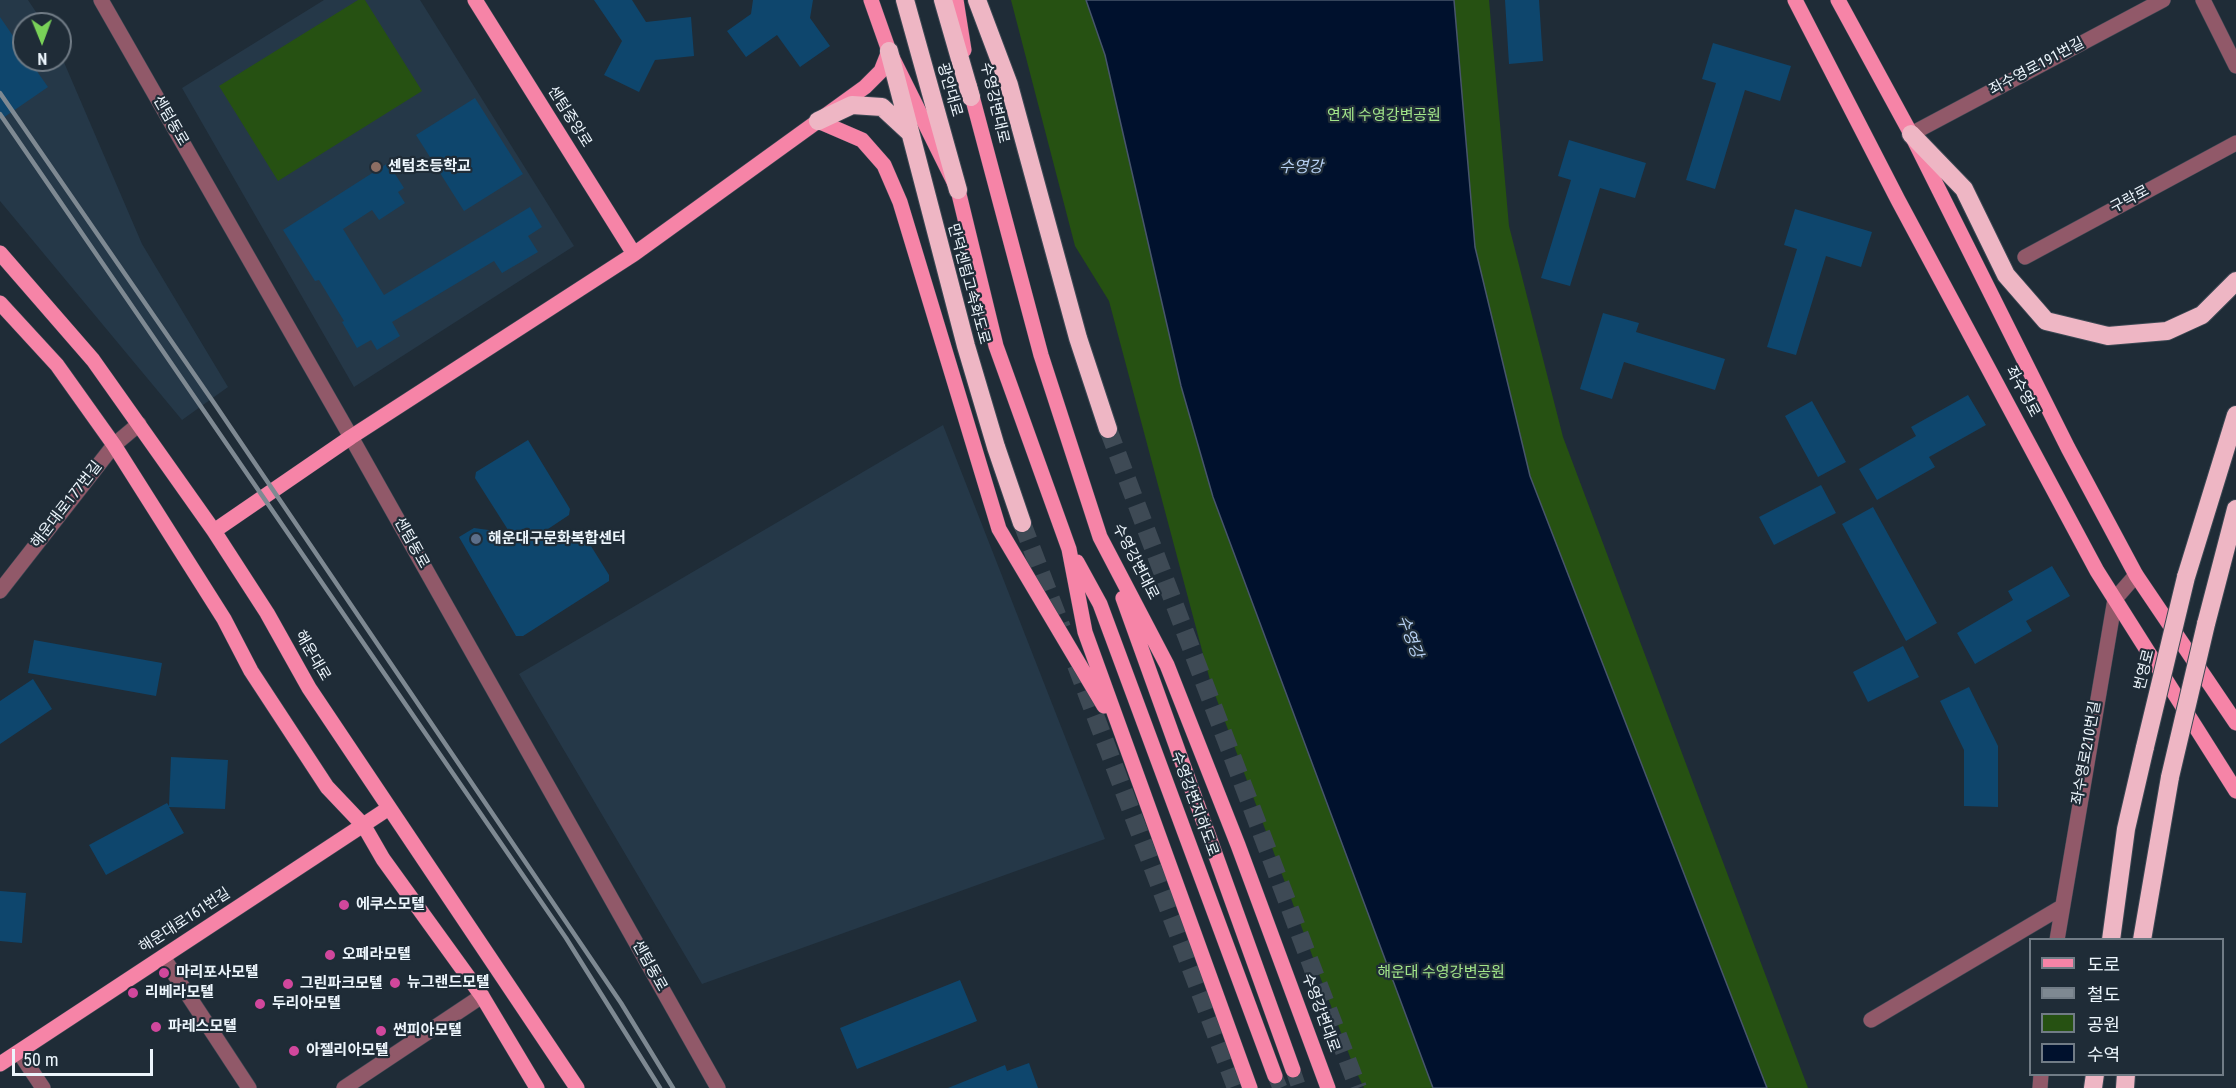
<!DOCTYPE html>
<html>
<head>
<meta charset="utf-8">
<style>
  body { margin:0 }
  #map { position:relative; width:2236px; height:1088px; overflow:hidden; background:#1f2c37; font-family:"Roboto Condensed","Noto Sans KR",sans-serif }
  canvas { display:block }
  .legend { position:absolute; left:2029px; top:938px; width:195px; height:138px; box-sizing:border-box; background:#1f2c37; border:2px solid #717c86; margin:0; padding:8px 10px; list-style:none; font-size:18px; color:#ecf5fc }
  .legend li { display:flex; align-items:center; gap:12px; height:30px }
  .legend b { width:30px; border:2px solid #717c86 }
  .north { position:absolute; left:12px; top:12px; width:60px; height:60px; box-sizing:border-box; background:#1f2c37; border:2px solid #717c86; border-radius:50%; rotate:179deg; font-size:16px; font-weight:700; line-height:24px; text-align:center; color:#ecf5fc }
  .north::after { content:''; display:block; margin:auto; width:21px; height:27px; background:#79d158; clip-path:polygon(50% 0,100% 100%,50% 72%,0 100%) }
  .scale { position:absolute; left:12px; top:1049px; width:141px; height:27px; box-sizing:border-box; border:3px solid #ecf5fc; border-top:0; padding-left:8px; font-size:18px; line-height:21px; white-space:nowrap; color:#ecf5fc; -webkit-text-stroke:4px #1f2c37; paint-order:stroke }
</style>
</head>
<body>
<div id="map">
<canvas width="2236" height="1088"></canvas>
<ul class="legend">
<li><b style="height:8px;background:#f684a7"></b>도로</li>
<li><b style="height:8px;background:#7e8992"></b>철도</li>
<li><b style="height:16px;background:#265112"></b>공원</li>
<li><b style="height:16px;background:#00112d"></b>수역</li>
</ul>
<div class="north">N</div>
<div class="scale">50 m</div>
</div>
<script>
const c = document.querySelector('canvas').getContext('2d');
c.lineJoin = 'round';
function fillPath(path, color) { c.fillStyle = color; c.fill(path, 'evenodd'); }
const toPath = rows => new Path2D(rows.map(r => 'M' + r).join(''));
function strokePath(path, color, width, dash) { c.strokeStyle = color; c.lineWidth = width; c.lineCap = dash ? 'butt' : 'round'; c.setLineDash(dash || []); c.stroke(path); }
function write(font, color, halo, rows, align = 'center') {
  c.font = font + ' "Roboto Condensed","Noto Sans KR",sans-serif'; c.lineWidth = 4.5; c.setLineDash([]); c.textBaseline = 'middle'; c.strokeStyle = halo; c.fillStyle = color; for (const [text, x, y, turn = 0] of rows) {
    c.save(); c.translate(x, y); c.rotate((+turn || 0) * Math.PI / 180); c.textAlign = isNaN(turn) ? turn : align; if (halo) c.strokeText(text, 0, 0); c.fillText(text, 0, 0); c.restore();
  }
}
fillPath(toPath([
  [0,0,28,0,44,24,24,24,24,60,60,60,60,53,142,244,228,387,182,420,0,201],
  [324,0,420,0,574,246,354,387,182,88],
  [943,425,1105,839,702,984,519,674]
]), '#253848');
fillPath(toPath([
  [358,0,365,0,422,91,278,181,219,86],
  [1011,0,1489,0,1509,226,1563,437,1808,1088,1364,1088,1353,1065,1211,684,1109,301,1075,246]
]), '#265112');
const water = toPath([
  [1086,0,1454,0,1475,247,1530,476,1767,1088,1433,1088,1213,497,1181,386,1105,55,1086,0]
]);
fillPath(water, '#00112d');
strokePath(water, '#47556b', 1.5);
fillPath(toPath([
  [594,0,632,0,646,22,691,17,694,56,655,60,639,92,604,75,622,41],
  [753,0,813,0,810,18,830,46,800,67,777,35,746,57,727,31,751,14],
  [1505,0,1539,0,1543,61,1509,64],
  [0,17,24,52,24,60,29,60,48,87,0,120],
  [1713,43,1791,66,1780,101,1745,90,1715,189,1686,180,1716,83,1702,79],
  [475,98,523,174,464,211,416,135],
  [1569,140,1646,163,1635,198,1600,188,1570,286,1541,278,1571,180,1558,176],
  [388,163,404,188,398,192,405,203,379,220,372,210,343,229,384,295,530,207,542,227,528,236,538,252,502,273,494,261,392,322,400,336,377,350,371,340,357,348,342,322,344,321,319,280,315,281,283,230],
  [1795,209,1872,232,1861,267,1826,256,1796,355,1767,347,1797,249,1784,245],
  [1603,313,1639,323,1636,332,1725,359,1715,390,1624,362,1612,399,1580,389],
  [1968,395,1986,425,1929,457,1935,467,1877,500,1859,469,1916,436,1911,427],
  [1812,401,1846,462,1818,477,1785,416],
  [528,440,570,509,569,515,533,539,586,538,609,575,609,581,523,636,516,636,459,537,474,528,510,533,475,478,476,472],
  [1821,485,1836,513,1774,545,1759,517],
  [1873,507,1937,623,1906,641,1842,524],
  [2052,566,2070,596,2026,621,2032,631,1975,664,1957,633,2013,600,2008,591],
  [34,640,162,663,156,696,28,673],
  [1903,646,1919,677,1868,702,1853,672],
  [33,679,52,709,0,744,0,701],
  [1969,687,1998,746,1998,807,1964,806,1964,750,1940,701],
  [171,757,228,760,225,809,169,807,184,833,106,875,89,845,167,803,169,806],
  [0,891,26,893,22,943,0,941],
  [960,980,977,1021,857,1069,840,1028],
  [1029,1063,1038,1088,948,1088,1005,1065,1007,1071]
]), '#0e466d');
strokePath(toPath([
  [1293,1070,1299,1088],
  [1275,1076,1280,1088]
]), '#3e4a55', 15, [15, 8]);
strokePath(toPath([
  [1108,429,1358,1088],
  [1022,523,1062,628],
  [1076,665,1236,1088]
]), '#3e4a55', 18, [18, 9]);
const minor = toPath([
  [101,0,351,437,718,1088],
  [2203,0,2236,66],
  [1911,134,2163,0],
  [2025,257,2236,143],
  [0,591,114,445,139,424],
  [2057,940,2115,599,2136,575],
  [163,957,249,1088],
  [1871,1020,2060,908],
  [19,1052,43,1088],
  [344,1088,482,996],
  [2040,1088,2041,1074]
]);
const major = toPath([
  [475,0,634,254],
  [871,0,889,51,958,190,996,346,1069,549,1085,632,1250,1088],
  [956,0,964,50],
  [1795,0,1898,200,2097,571,2236,791],
  [1838,0,1911,134,2068,448,2136,575,2236,723],
  [969,85,1041,355,1100,537,1167,665,1238,845,1328,1088],
  [818,121,862,140,884,165,900,202,999,529,1104,706],
  [0,253,93,360,214,531,267,613,309,688,577,1088],
  [0,303,57,365,114,445,224,619,251,671,327,787,364,826,383,859,482,996,537,1088],
  [214,531,351,437,634,254,865,87,881,71,889,51],
  [1077,562,1100,604,1275,1076],
  [1123,598,1293,1070],
  [0,1064,389,808]
]);
const highway = toPath([
  [905,0,958,190],
  [943,0,971,97],
  [977,0,1009,85,1078,338,1108,429],
  [889,51,966,346,996,447,1022,523],
  [818,121,852,105,882,107,909,132],
  [1911,134,1964,189,2006,275,2046,321,2108,336,2167,331,2202,315,2236,281],
  [2186,577,2236,415],
  [2206,624,2236,509],
  [2111,940,2126,829,2145,747],
  [2142,940,2170,777],
  [2093,1088,2095,1074],
  [2125,1088,2126,1074]
]);
strokePath(minor, '#3c4853', 16);
strokePath(major, '#3c4853', 16);
strokePath(highway, '#3c4853', 20);
strokePath(minor, '#915969', 15);
strokePath(major, '#f684a7', 15);
strokePath(highway, '#eeb6c4', 18);
strokePath(toPath([
  [0,93,214,403,621,1003,673,1088],
  [0,114,566,938,660,1088]
]), '#7e8992', 4.5);
const highwayBridge = toPath([
  [2145,747,2186,577],
  [2170,777,2206,624]
]);
strokePath(highwayBridge, '#3c4853', 20, []);
strokePath(highwayBridge, '#eeb6c4', 18);
for (const [x, y, r, color] of [
  [376,167,6,"#8d6e63"],
  [476,539,6,"#5c6f8a"],
  [344,905,6,"#d1479c"],
  [330,955,6,"#d1479c"],
  [164,973,6,"#d1479c"],
  [395,983,6,"#d1479c"],
  [288,984,6,"#d1479c"],
  [133,993,6,"#d1479c"],
  [260,1004,6,"#d1479c"],
  [156,1027,6,"#d1479c"],
  [381,1031,6,"#d1479c"],
  [294,1051,6,"#d1479c"]
]) { const dot = new Path2D(); dot.arc(x, y, r, 0, 2 * Math.PI); c.fillStyle = color; c.fill(dot); strokePath(dot, '#1f2c37', 2); }
write('15px', '#ecf5fc', '#1f2c37', [
  ["좌수영로191번길",2037,67,-28],
  ["광안대로",949,90,74],
  ["수영강변대로",994,103,77],
  ["센텀중앙로",569,117,58],
  ["센텀동로",170,121,60],
  ["구락로",2130,200,-28],
  ["만덕센텀고속화도로",968,284,75],
  ["좌수영로",2022,392,62],
  ["해운대로177번길",67,505,-52],
  ["센텀동로",411,543,61],
  ["수영강변대로",1135,562,63],
  ["해운대로",312,656,60],
  ["번영로",2145,670,-76],
  ["좌수영로210번길",2087,753,-80],
  ["수영강변지하도로",1194,804,70],
  ["해운대로161번길",185,921,-33],
  ["센텀동로",649,966,61],
  ["수영강변대로",1320,1013,70]
]);
write('15px', '#a2e58a', '#1f2c37', [
  ["연제 수영강변공원",1384,116],
  ["해운대 수영강변공원",1441,973]
]);
write('bold 15px', '#ecf5fc', '#1f2c37', [
  ["센텀초등학교",388,167],
  ["해운대구문화복합센터",488,539],
  ["에쿠스모텔",356,905],
  ["오페라모텔",342,955],
  ["마리포사모텔",176,973],
  ["뉴그랜드모텔",407,983],
  ["그린파크모텔",300,984],
  ["리베라모텔",145,993],
  ["두리아모텔",272,1004],
  ["파레스모텔",168,1027],
  ["썬피아모텔",393,1031],
  ["아젤리아모텔",306,1051]
], 'left');
write('italic 16px', '#b5cff1', '#1f2c37', [
  ["수영강",1301,168],
  ["수영강",1409,637,69]
]);
</script>
</body>
</html>
